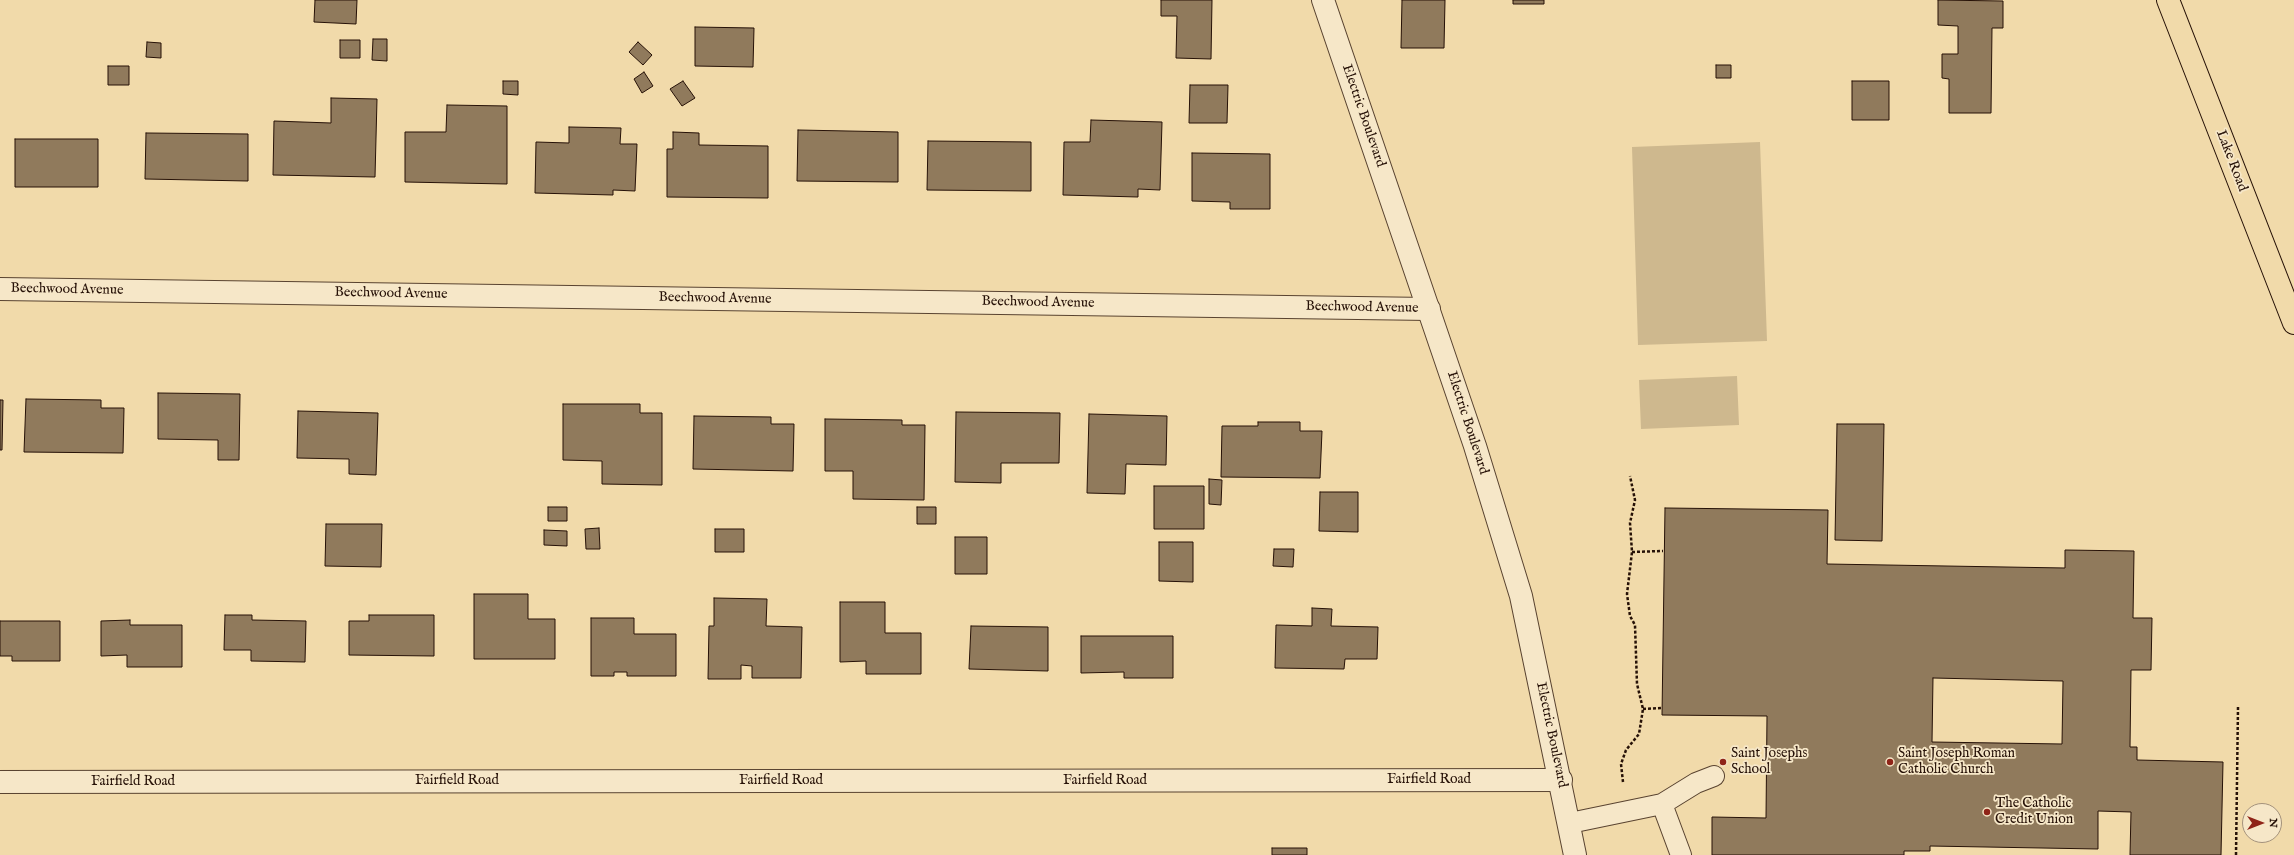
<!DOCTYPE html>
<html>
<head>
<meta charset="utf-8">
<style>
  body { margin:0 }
  #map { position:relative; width:2294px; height:855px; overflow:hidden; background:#f1daaa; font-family:"IM FELL English",serif }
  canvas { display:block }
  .north { position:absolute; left:2242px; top:803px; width:40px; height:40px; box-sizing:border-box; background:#f6e7c8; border:1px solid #a3917b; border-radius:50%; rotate:90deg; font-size:11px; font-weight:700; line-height:16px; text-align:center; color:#261107 }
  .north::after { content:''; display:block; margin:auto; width:14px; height:18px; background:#8f2418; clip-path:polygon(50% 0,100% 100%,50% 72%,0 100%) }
</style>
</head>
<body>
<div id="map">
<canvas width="2294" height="855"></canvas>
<div class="north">N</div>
</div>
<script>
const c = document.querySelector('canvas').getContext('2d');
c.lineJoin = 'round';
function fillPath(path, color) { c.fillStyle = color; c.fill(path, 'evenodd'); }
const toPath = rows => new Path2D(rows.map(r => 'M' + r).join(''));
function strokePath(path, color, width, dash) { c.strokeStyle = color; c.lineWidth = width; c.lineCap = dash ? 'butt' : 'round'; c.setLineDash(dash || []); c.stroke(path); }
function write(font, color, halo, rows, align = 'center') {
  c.font = font + ' "IM FELL English",serif'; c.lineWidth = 3.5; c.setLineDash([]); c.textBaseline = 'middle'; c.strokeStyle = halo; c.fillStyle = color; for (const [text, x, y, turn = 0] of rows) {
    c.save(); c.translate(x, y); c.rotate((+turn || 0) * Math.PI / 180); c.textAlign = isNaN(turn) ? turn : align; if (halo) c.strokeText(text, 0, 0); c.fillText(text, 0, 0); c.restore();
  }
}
fillPath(toPath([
  [1760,142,1767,341,1638,345,1632,147],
  [1737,376,1739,425,1641,429,1639,380]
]), '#ceb88e');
const building = toPath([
  [315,0,357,0,356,24,314,22,315,0],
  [1161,0,1212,0,1211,59,1176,58,1177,16,1161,16,1161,0],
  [1402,0,1445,0,1444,48,1401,48,1402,0],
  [1513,0,1544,0,1544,4,1513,4,1513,0],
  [1938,0,2003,1,2003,28,1992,28,1991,113,1949,113,1949,79,1942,78,1942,54,1958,54,1958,26,1938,25,1938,0],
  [695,27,754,28,753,67,695,66,695,27],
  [373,39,387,39,387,61,372,60,373,39],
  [340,40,360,40,360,58,340,58,340,40],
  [147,42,161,43,161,58,146,57,147,42],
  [638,42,652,55,643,65,629,52,638,42],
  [1716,65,1731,65,1731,78,1716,78,1716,65],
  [108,66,129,66,129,85,108,85,108,66],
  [644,72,653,86,642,93,634,79,644,72],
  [503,81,518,81,518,95,503,94,503,81],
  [683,81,695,98,682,106,670,89,683,81],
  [1852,81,1889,81,1889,120,1852,120,1852,81],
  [1190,85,1228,85,1227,123,1189,123,1190,85],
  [331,98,377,99,375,177,273,175,274,121,331,123,331,98],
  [447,105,507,106,507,184,405,182,405,132,446,132,447,105],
  [1091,120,1162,122,1160,190,1138,189,1138,197,1063,195,1064,142,1090,142,1091,120],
  [569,127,621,128,620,144,637,144,635,191,613,190,613,195,535,193,536,142,569,143,569,127],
  [798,130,898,132,898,182,797,181,798,130],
  [673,132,699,133,699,145,768,146,768,198,667,197,667,149,673,149,673,132],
  [146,133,248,134,248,181,145,179,146,133],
  [15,139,98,139,98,187,15,187,15,139],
  [928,141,1031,142,1031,191,927,190,928,141],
  [1192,153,1270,154,1270,209,1230,209,1230,202,1192,201,1192,153],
  [158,393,240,394,239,460,218,460,218,440,158,439,158,393],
  [26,399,101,400,101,408,124,408,123,453,24,452,26,399],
  [0,400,3,400,2,450,0,450,0,400],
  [563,404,640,404,640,413,662,413,662,485,602,484,602,461,563,460,563,404],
  [298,411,378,413,376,475,349,474,349,459,297,458,298,411],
  [956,412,1060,413,1059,463,1001,463,1001,483,955,482,956,412],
  [1089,414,1167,416,1166,465,1126,464,1125,494,1087,493,1089,414],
  [694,416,771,417,771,424,794,424,793,471,693,469,694,416],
  [825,419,902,420,902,425,925,425,924,500,853,499,853,471,825,471,825,419],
  [1258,422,1300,422,1300,431,1322,431,1320,478,1221,477,1222,426,1258,426,1258,422],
  [1837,424,1884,424,1882,541,1835,540,1837,424],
  [1209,479,1222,480,1221,505,1209,504,1209,479],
  [1154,486,1204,486,1204,529,1154,529,1154,486],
  [1320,492,1358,492,1358,532,1319,531,1320,492],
  [548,507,567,507,567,521,548,521,548,507],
  [917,507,936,507,936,524,917,524,917,507],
  [1665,508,1828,510,1827,564,2065,568,2065,550,2134,551,2133,618,2152,618,2151,670,2131,670,2130,747,2137,747,2137,760,2223,762,2221,855,2130,855,2131,812,2098,811,2098,849,1930,846,1930,851,1904,851,1904,855,1712,855,1712,817,1766,818,1767,716,1662,715,1665,508],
  [1933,678,2063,681,2062,744,1932,742,1933,678],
  [326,524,382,524,381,567,325,566,326,524],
  [599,528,600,549,586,549,585,529,599,528],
  [715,529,744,529,744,552,715,552,715,529],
  [544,530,567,531,567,546,544,545,544,530],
  [955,537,987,537,987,574,955,574,955,537],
  [1159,542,1193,542,1193,582,1159,581,1159,542],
  [1274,549,1294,549,1293,567,1273,566,1274,549],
  [474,594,528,594,528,619,555,619,555,659,474,659,474,594],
  [714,598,767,599,766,626,802,627,801,678,752,678,752,666,741,665,741,679,708,679,709,626,714,626,714,598],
  [840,602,885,602,885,633,921,633,921,674,866,674,866,661,840,662,840,602],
  [1312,608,1332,609,1331,626,1378,627,1377,659,1345,659,1344,669,1275,668,1276,625,1312,626,1312,608],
  [225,615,252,615,252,620,306,621,305,662,251,661,251,650,224,650,225,615],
  [369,615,434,615,434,656,349,655,349,621,369,621,369,615],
  [591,618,634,618,634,634,676,634,676,676,627,676,627,672,614,672,614,676,591,676,591,618],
  [130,620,130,625,182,625,182,667,127,667,127,655,101,656,101,621,130,620],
  [0,621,60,621,60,661,12,661,12,656,0,656,0,621],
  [971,626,1048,627,1048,671,969,669,971,626],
  [1081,636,1173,636,1173,678,1124,678,1124,672,1081,673,1081,636],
  [1272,848,1307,848,1307,855,1272,855,1272,848]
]);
fillPath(building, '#907a5c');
strokePath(building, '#261107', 1);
const service = toPath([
  [1662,804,1681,855],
  [1570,823,1662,804,1696,783,1714,776]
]);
const minor = toPath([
  [0,289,1429,309],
  [0,782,1561,780]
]);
const tertiary = toPath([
  [1323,0,1475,446,1521,596,1575,855]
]);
const primary = toPath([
  [2168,0,2294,323]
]);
strokePath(service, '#594330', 22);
strokePath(minor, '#594330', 24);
strokePath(tertiary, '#594330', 24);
strokePath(primary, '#261107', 24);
strokePath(toPath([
  [1632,552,1663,551],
  [1643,709,1662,708],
  [1623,782,1621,764,1626,750,1639,734,1643,709,1637,684,1635,625,1630,616,1627,594,1632,552,1630,523,1635,500,1630,476],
  [2236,855,2238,707]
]), '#261107', 2.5, [3, 2]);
strokePath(service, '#f6e7c8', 20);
strokePath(minor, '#f6e7c8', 22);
strokePath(tertiary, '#f6e7c8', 22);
strokePath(primary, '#f1daaa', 22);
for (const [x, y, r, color] of [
  [1723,762,4,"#8f2418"],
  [1890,762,4,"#8f2418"],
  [1987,812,4,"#8f2418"]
]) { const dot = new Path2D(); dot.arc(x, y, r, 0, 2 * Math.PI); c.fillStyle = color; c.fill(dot); strokePath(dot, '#f6e7c8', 1.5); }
write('14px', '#261107', '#f6e7c8', [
  ["Electric Boulevard",1363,116,71],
  ["Lake Road",2231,161,69],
  ["Beechwood Avenue",67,290,1],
  ["Beechwood Avenue",391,294,1],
  ["Beechwood Avenue",715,299,1],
  ["Beechwood Avenue",1038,303,1],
  ["Beechwood Avenue",1362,308,1],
  ["Electric Boulevard",1467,423,72],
  ["Electric Boulevard",1551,735,78],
  ["Fairfield Road",1429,780],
  ["Fairfield Road",457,781],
  ["Fairfield Road",781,781],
  ["Fairfield Road",1105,781],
  ["Fairfield Road",133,782]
]);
write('14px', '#261107', '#f6e7c8', [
  ["Saint Josephs",1731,754],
  ["School",1731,770],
  ["Saint Joseph Roman",1898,754],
  ["Catholic Church",1898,770],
  ["The Catholic",1995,804],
  ["Credit Union",1995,820]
], 'left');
</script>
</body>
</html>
